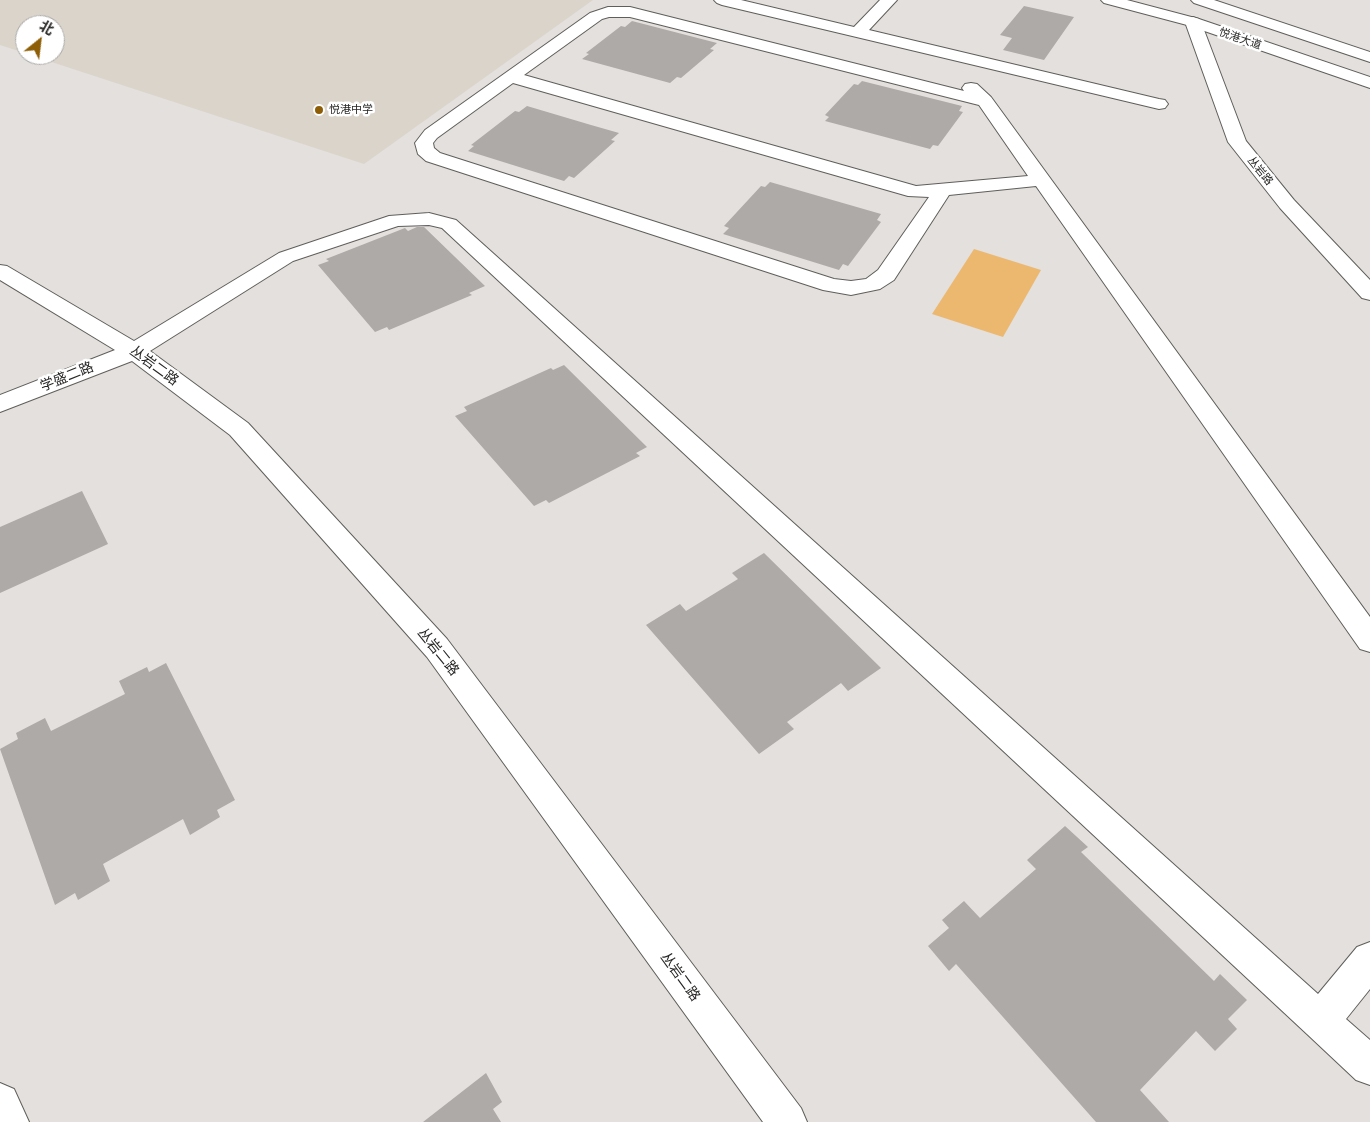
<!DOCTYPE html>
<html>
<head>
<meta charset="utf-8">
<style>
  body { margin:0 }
  #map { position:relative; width:1370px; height:1122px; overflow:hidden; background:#e3e0dd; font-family:"Noto Sans","Noto Sans SC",sans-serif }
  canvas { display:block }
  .north { position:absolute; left:15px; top:15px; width:50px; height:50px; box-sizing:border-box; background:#fff; border:1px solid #a9a9a8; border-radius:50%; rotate:29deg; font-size:14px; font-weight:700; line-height:20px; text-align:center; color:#282726 }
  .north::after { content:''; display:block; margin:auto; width:18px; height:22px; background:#8d5e05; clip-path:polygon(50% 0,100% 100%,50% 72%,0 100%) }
</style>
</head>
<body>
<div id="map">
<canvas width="1370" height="1122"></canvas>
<div class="north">北</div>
</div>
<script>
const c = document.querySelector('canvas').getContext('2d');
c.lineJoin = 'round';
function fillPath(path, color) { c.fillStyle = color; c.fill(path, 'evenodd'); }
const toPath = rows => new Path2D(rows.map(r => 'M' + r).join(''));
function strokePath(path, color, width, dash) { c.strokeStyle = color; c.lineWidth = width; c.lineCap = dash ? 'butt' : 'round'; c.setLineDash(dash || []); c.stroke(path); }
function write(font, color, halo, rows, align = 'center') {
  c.font = font + ' "Noto Sans","Noto Sans SC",sans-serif'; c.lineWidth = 5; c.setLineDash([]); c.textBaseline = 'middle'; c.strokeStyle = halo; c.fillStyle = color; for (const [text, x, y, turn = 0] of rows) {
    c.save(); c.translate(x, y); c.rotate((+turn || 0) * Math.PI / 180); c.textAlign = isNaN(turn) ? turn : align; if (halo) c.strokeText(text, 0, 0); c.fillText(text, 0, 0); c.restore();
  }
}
fillPath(toPath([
  [0,0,593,0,364,164,30,55,55,55,55,25,25,25,25,53,0,45]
]), '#dbd4ca');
fillPath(toPath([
  [974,249,1041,270,1003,337,932,314]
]), '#ecb870');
fillPath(toPath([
  [1024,6,1074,17,1044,60,1003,50,1012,38,1000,35],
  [632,21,717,43,710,49,714,50,681,78,677,77,670,83,582,59,589,54,586,53,621,26,625,27],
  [862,81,962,106,959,111,963,112,938,146,933,145,930,149,825,121,829,117,825,115,854,84,858,85],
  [527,106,591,125,619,133,611,140,615,141,574,178,569,176,564,181,468,151,474,146,471,145,515,111,519,112],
  [770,182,881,214,877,220,881,222,848,266,843,264,839,270,723,234,729,228,724,226,761,186,765,187],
  [417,227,424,227,485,286,469,293,472,295,389,330,387,327,375,332,318,265,329,261,326,259,405,228,408,231],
  [564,365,647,447,636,453,640,456,549,503,546,500,534,506,455,416,467,411,464,407,551,368,553,370],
  [82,491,108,544,0,593,0,527],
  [764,553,881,668,848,691,841,683,787,722,794,729,759,754,646,625,680,604,686,611,738,579,732,573],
  [166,663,235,800,217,810,220,817,190,835,183,819,103,864,110,881,78,900,75,893,55,905,0,749,18,739,16,733,45,718,51,731,125,694,119,681,147,667,149,672],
  [1065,826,1088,847,1081,852,1214,981,1220,974,1247,1000,1228,1019,1237,1029,1215,1051,1196,1031,1140,1090,1169,1122,1096,1122,956,964,949,971,928,946,949,928,942,920,964,901,980,918,1036,869,1027,860],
  [486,1073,502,1102,493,1109,501,1122,423,1122]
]), '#adaaa7');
const minor = toPath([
  [714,0,741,0,854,27,880,0,897,0,869,30,1159,99,1165,100,1168,104,1165,108,1159,109,722,5,717,3,714,0],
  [608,7,630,7,964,91,962,88,965,84,971,83,977,84,991,97,1370,617,1370,652,1360,649,1036,186,949,195,894,280,880,289,851,295,823,290,426,161,418,154,415,143,425,130,590,13,608,7],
  [609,17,630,17,979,105,1028,176,916,186,524,75,602,19,609,17],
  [513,83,908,196,929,197,878,270,866,279,851,281,834,279,440,153,434,148,433,143,437,138,513,83],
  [1193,17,1199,19,1201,22,1246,141,1294,200,1370,280,1370,300,1362,298,1280,208,1228,142,1185,22,1187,19,1193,17],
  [429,213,456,220,1318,994,1357,947,1370,942,1370,989,1346,1019,1370,1040,1370,1085,1356,1080,1307,1034,442,228,429,225,398,226,293,261,150,351,248,423,447,639,801,1108,807,1122,763,1122,427,657,230,435,132,361,0,412,0,395,115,350,0,280,0,265,7,266,134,341,279,253,389,216,429,213],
  [0,1083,14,1089,29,1122,0,1122,0,1083]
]);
const major = toPath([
  [1101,0,1127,0,1199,19,1370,77,1370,88,1187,25,1104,3,1101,0],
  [1191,0,1214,0,1370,52,1370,62,1194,3,1191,0]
]);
strokePath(minor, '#605e5b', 2);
strokePath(major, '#605e5b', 2);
fillPath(minor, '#fff');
fillPath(major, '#fff');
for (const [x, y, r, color] of [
  [319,110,5,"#8d5e05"]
]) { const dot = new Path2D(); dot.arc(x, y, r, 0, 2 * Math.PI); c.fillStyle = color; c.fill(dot); strokePath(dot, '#fff', 2); }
write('11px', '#282726', '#fff', [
  ["悦港大道",1240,39,19],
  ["丛岩路",1260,171,51]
]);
write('11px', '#282726', '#fff', [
  ["悦港中学",329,110]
], 'left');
write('14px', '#282726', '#fff', [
  ["丛岩二路",154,366,36],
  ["学盛二路",67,377,-22],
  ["丛岩二路",438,652,51],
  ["丛岩二路",680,977,54]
]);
</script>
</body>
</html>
